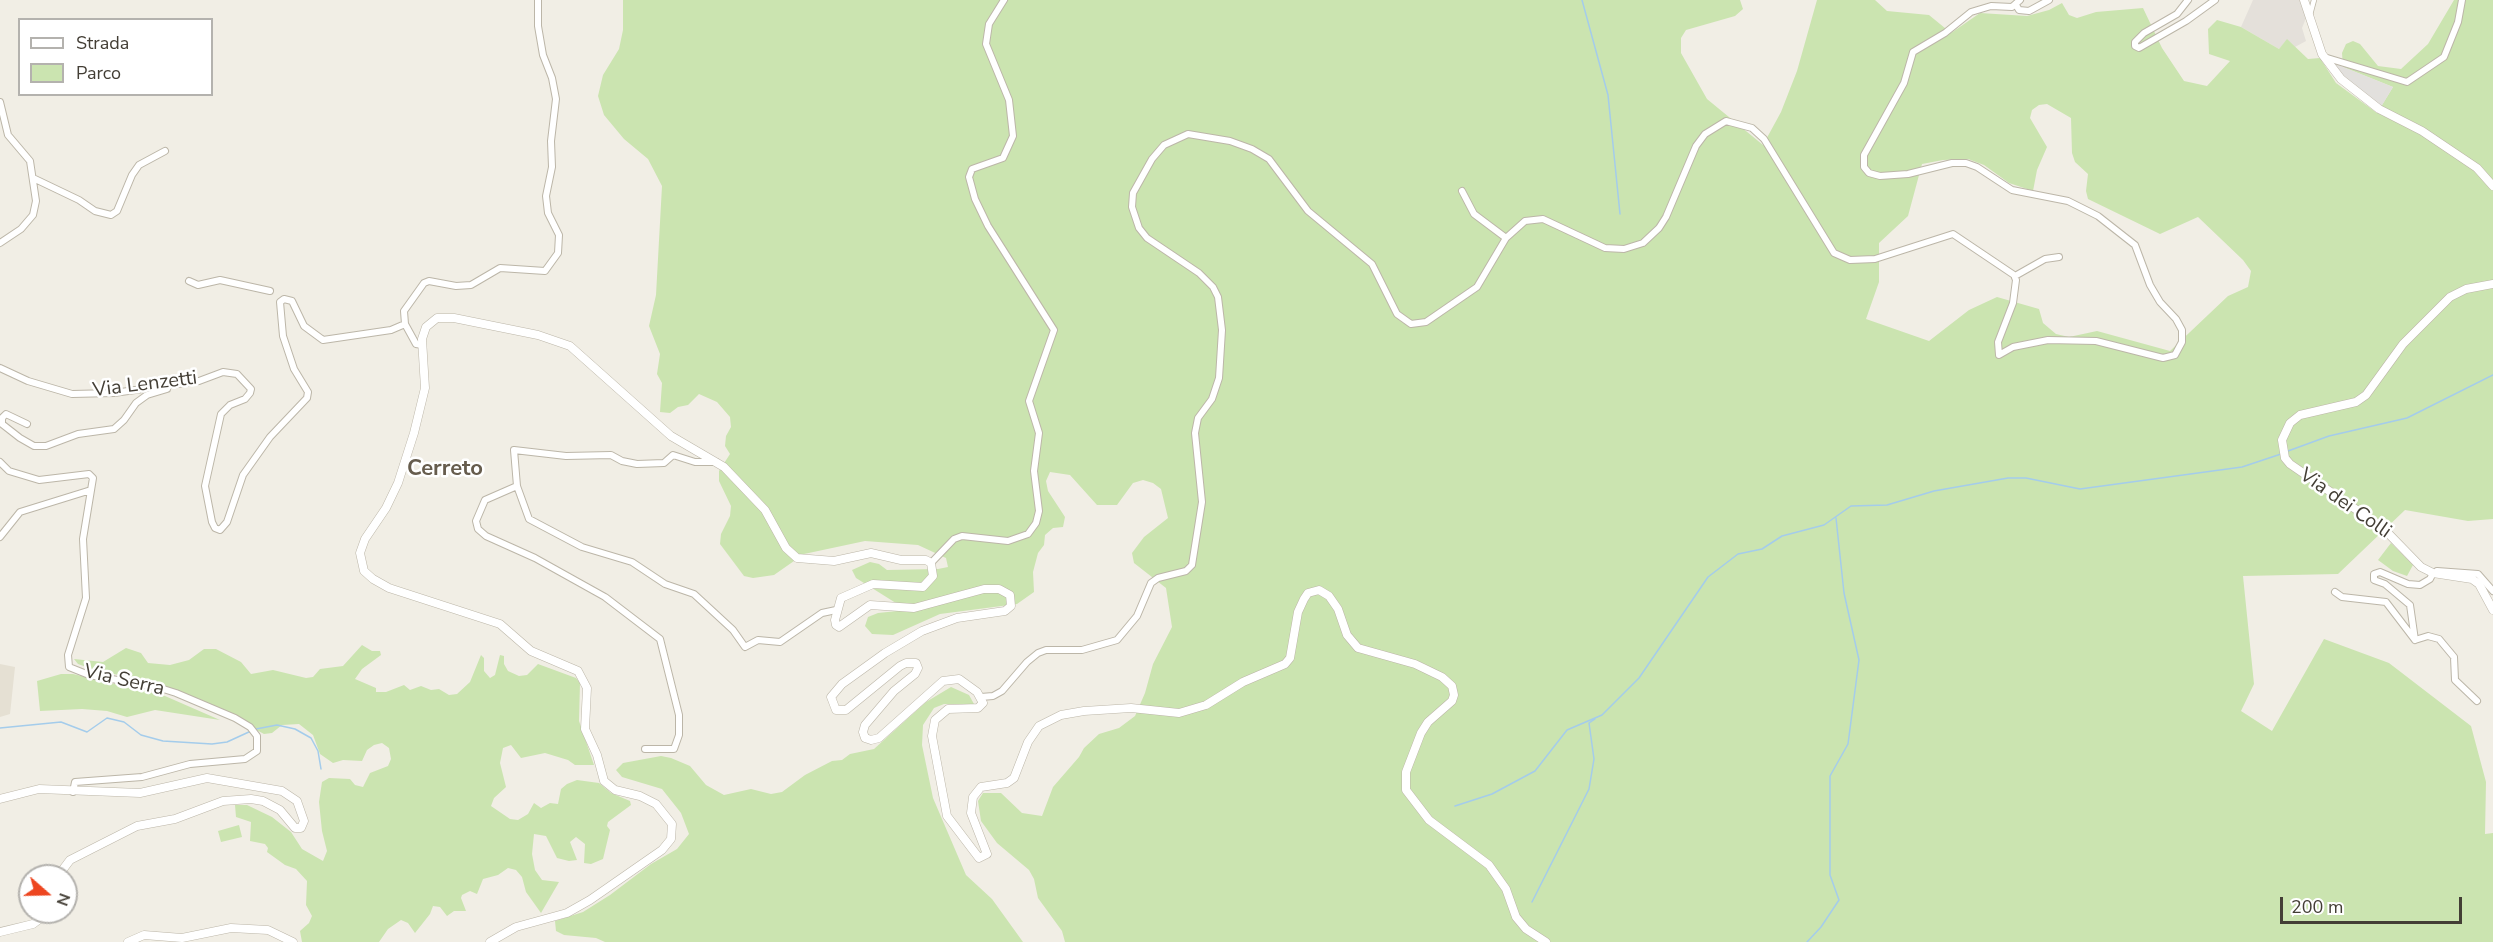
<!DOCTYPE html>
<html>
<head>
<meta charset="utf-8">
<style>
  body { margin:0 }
  #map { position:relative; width:2493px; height:942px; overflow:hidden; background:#f1eee5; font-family:"Nunito Sans",sans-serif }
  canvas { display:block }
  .legend { position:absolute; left:18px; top:18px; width:195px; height:78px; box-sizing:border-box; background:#fff; border:2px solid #b4b2ae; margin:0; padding:8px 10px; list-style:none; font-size:18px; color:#433e35 }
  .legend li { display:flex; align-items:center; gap:12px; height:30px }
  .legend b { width:30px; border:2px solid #b4b2ae }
  .north { position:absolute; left:18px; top:864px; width:60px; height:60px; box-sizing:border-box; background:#fff; border:2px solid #b4b2ae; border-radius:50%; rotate:110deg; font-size:16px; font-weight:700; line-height:24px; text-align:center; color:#433e35 }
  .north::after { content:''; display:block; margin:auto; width:21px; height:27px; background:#ed4620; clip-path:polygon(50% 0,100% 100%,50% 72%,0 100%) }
  .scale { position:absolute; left:2280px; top:897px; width:182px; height:27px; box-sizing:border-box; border:3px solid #433e35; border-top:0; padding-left:8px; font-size:18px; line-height:21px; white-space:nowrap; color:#433e35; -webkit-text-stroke:4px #fff; paint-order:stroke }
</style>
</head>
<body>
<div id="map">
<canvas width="2493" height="942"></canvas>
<ul class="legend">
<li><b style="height:8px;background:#fff"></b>Strada</li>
<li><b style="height:16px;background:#cbe4b0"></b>Parco</li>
</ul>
<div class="north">N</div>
<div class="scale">200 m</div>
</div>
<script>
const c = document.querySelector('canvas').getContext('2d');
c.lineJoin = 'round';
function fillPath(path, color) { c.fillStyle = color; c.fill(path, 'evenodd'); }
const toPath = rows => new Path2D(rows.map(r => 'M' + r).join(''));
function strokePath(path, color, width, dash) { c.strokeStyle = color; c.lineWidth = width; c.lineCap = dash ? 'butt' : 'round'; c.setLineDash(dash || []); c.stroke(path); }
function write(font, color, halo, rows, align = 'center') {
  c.font = font + ' "Nunito Sans",sans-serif'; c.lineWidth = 5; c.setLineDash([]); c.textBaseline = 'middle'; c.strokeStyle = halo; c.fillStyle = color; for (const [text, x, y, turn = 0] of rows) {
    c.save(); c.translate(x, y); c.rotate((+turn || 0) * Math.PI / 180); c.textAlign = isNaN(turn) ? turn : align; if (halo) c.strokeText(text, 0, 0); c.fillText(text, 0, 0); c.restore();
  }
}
fillPath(toPath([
  [0,664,15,667,10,714,0,717]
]), '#e5e0d3');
fillPath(toPath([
  [2253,0,2301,0,2306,18,2302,28,2306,41,2295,47,2287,40,2279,49,2241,27]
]), '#e4e0da');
fillPath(toPath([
  [623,0,1740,0,1743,9,1735,16,1686,30,1681,38,1681,53,1707,99,1763,145,1781,112,1797,71,1817,0,1875,0,1887,11,1929,15,1951,33,1980,13,2027,16,2049,10,2062,3,2069,15,2077,18,2096,12,2143,8,2162,48,2184,81,2207,86,2230,61,2209,54,2208,29,2217,20,2241,27,2279,49,2287,39,2308,59,2320,58,2336,83,2377,113,2393,87,2343,67,2342,53,2346,44,2353,41,2360,44,2378,66,2401,69,2428,44,2454,0,2493,0,2493,519,2468,521,2405,510,2338,574,2243,576,2254,684,2241,711,2272,731,2324,639,2389,663,2471,726,2486,782,2485,834,2493,833,2493,942,1065,942,1062,931,1038,898,1034,879,1029,870,997,843,981,821,978,801,983,793,1001,793,1022,813,1042,816,1053,787,1079,757,1084,748,1099,734,1119,728,1135,716,1145,693,1153,664,1172,627,1166,588,1134,563,1132,553,1144,537,1168,518,1161,489,1153,483,1143,480,1133,483,1117,505,1097,505,1070,475,1050,472,1046,481,1048,491,1065,517,1063,527,1053,528,1045,535,1044,545,1038,553,1033,572,1034,592,1017,604,940,614,893,635,872,634,865,626,868,617,878,613,907,610,856,578,852,570,870,562,879,564,887,570,938,569,948,567,946,558,918,545,865,541,804,554,774,575,753,578,744,576,720,544,721,534,730,516,731,506,719,481,719,471,730,454,725,446,726,436,731,427,730,417,717,402,699,394,688,405,678,407,670,413,660,412,662,383,657,374,660,354,649,326,656,295,662,186,648,159,624,139,604,115,598,96,603,75,619,49,623,30],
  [2047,104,2071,118,2072,153,2075,162,2088,174,2086,191,2088,199,2160,234,2198,217,2243,260,2251,271,2248,287,2228,296,2170,351,2097,331,2069,337,2056,334,2043,323,2039,309,1997,297,1969,310,1929,341,1866,319,1879,282,1879,243,1908,216,1922,164,1943,160,1968,159,1984,165,2009,183,2033,191,2037,170,2047,147,2030,118,2032,110,2039,105],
  [2391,543,2413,565,2407,576,2393,571,2378,560],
  [362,645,372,651,380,651,381,655,362,669,355,679,376,688,376,692,386,692,404,685,410,690,421,686,431,690,439,689,449,695,457,694,470,682,481,655,484,658,484,671,490,678,495,675,500,655,504,656,504,664,508,671,519,676,527,675,538,664,576,678,580,683,579,721,594,765,575,765,568,760,545,753,521,758,511,745,503,748,500,763,506,787,494,798,491,806,510,819,518,820,528,814,534,803,541,808,550,803,558,804,561,789,567,784,577,780,599,783,611,793,630,801,631,805,608,822,607,826,610,830,603,859,591,864,584,863,585,844,576,837,570,842,577,860,569,861,557,858,546,836,534,834,532,854,535,870,542,880,559,882,541,913,526,892,522,877,516,870,508,868,498,875,483,879,477,894,470,891,462,895,461,898,466,911,454,911,447,916,440,907,433,906,430,914,415,933,408,923,401,920,388,929,379,942,302,942,300,931,309,923,312,916,306,905,307,881,296,869,285,865,267,852,268,848,265,844,250,841,251,822,236,817,235,805,247,805,272,817,291,832,302,849,323,861,327,851,322,831,319,802,322,782,329,778,350,779,355,785,363,787,370,773,388,766,391,759,389,748,382,743,374,745,367,750,362,761,343,760,333,763,320,754,313,735,299,724,282,725,272,733,264,734,199,699,162,685,92,669,78,664,74,659,103,662,126,648,141,653,148,663,170,665,189,660,204,649,216,649,241,662,251,674,273,670,306,678,313,677,320,669,343,666],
  [73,674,165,696,220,720,155,710,127,717,107,711,82,709,40,711,37,681,61,674],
  [951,687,969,695,974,704,944,704,934,708,923,725,922,745,933,798,966,875,992,899,1023,942,605,942,596,938,564,935,556,931,555,921,583,912,610,895,651,864,677,849,689,834,681,813,662,789,622,777,616,770,623,763,661,756,671,758,690,766,706,785,724,795,751,789,771,794,782,792,805,775,832,761,842,760,850,754,874,749,926,702],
  [239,825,242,837,221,842,218,831]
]), '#cbe4b0');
fillPath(toPath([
  [2333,63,2393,87,2381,107,2337,73]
]), '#e2e0dd');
strokePath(toPath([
  [1582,0,1608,95,1620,214],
  [2288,451,2329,436,2407,418,2493,375],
  [0,728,61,722,87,732,107,718,124,722,141,735,163,741,212,744,227,742,251,731],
  [256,729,277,725,295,729,311,738,318,751,321,769],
  [1455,806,1492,794,1535,771,1567,730,1602,715,1639,678,1708,577,1738,554,1762,549,1782,536,1824,525,1851,506,1887,505,1934,491,2008,478,2026,478,2080,489,2242,467,2281,454],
  [1532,902,1589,789,1594,759,1589,723,1595,719],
  [1807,942,1821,927,1839,900,1830,875,1830,776,1848,744,1859,660,1844,593,1836,518]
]), '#a4cceb', 1.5);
const pedestrian = toPath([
  [2310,15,2314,0]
]);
const minor = toPath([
  [2188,0,2177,14,2144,33,2135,42,2135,46,2139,48,2186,21,2215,0],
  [2016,5,2019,10,2029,11,2049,0],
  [2324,57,2407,82,2444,57,2458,22,2462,0],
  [0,102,8,135,30,161,36,201,33,215,21,229,0,243],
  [33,178,79,200,95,211,111,215,117,211,132,175,139,165,165,151],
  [1462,191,1474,214,1506,238],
  [2015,276,2045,259,2059,257],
  [189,281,198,285,220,280,270,291],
  [422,345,416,344,405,324,404,311,424,283,429,281,456,286,471,285,500,268,545,271,558,253,559,235,548,213,546,196,552,167,551,141,556,99,552,78,543,55,538,26,538,0],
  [0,368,28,381,72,394,114,393,199,381,223,372,237,374,251,389,250,393,245,399,230,405,221,414,205,486,212,522,215,528,220,530,227,522,243,475,270,437,307,398,308,392,294,369,283,336,280,302,284,299,292,301,304,326,323,340,391,330,405,324],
  [27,424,6,414,2,418,2,424,20,438,34,446,46,446,78,434,114,429,124,420,136,403,147,395,167,389],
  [0,462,9,471,39,480,89,474,93,478,83,539,86,598,68,655,69,667,89,675,157,687,176,693,235,718,250,727,257,736,257,751,245,759,190,764,142,777,75,782,73,792],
  [517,486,529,519,582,547,632,562,665,584,694,594,733,630,745,647,758,640,780,642,822,613,836,610],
  [0,537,20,512,91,490],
  [931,563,954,539,962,536,1008,541,1028,534,1036,523,1039,511,1034,471,1039,433,1029,401,1054,330,988,226,975,199,969,177,972,169,1003,158,1013,136,1009,100,986,44,989,24,1004,0],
  [2437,571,2478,574,2493,591],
  [2335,592,2342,597,2386,602,2415,640],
  [2415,640,2410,605,2385,584,2374,580,2374,574,2380,572,2408,584,2420,585,2430,579,2433,573],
  [2415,640,2428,636,2439,639,2454,657,2455,680,2477,701],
  [981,697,993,696,1002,691,1027,662,1038,653,1046,650,1082,650,1117,640,1137,616,1151,583,1158,578,1186,571,1192,565,1202,502,1195,433,1198,418,1212,399,1219,378,1222,330,1218,297,1213,287,1199,273,1147,238,1139,228,1132,207,1133,193,1152,159,1164,145,1188,134,1230,141,1252,149,1269,159,1308,211,1372,264,1397,314,1411,324,1426,322,1477,287,1506,238,1525,221,1543,219,1605,248,1624,249,1643,243,1659,228,1666,217,1696,146,1705,134,1726,121,1752,128,1764,139,1834,253,1850,260,1875,259,1953,234,2014,275,2016,280,2013,303,1998,342,1999,355,2013,347,2048,340,2096,341,2163,358,2175,355,2182,342,2182,330,2176,319,2160,302,2150,285,2135,245,2098,216,2068,201,2012,190,1977,167,1966,163,1952,163,1908,174,1880,176,1869,173,1864,167,1864,155,1904,83,1913,52,1945,33,1971,12,1991,6,2012,7,2020,0],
  [645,749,674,749,679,735,679,715,660,639,605,597,535,558,486,536,478,529,476,521,485,500,517,486,514,450,566,456,611,455,622,461,637,464,664,463,673,455,695,462,716,462]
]);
const tertiary = toPath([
  [2304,0,2322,54,2341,79,2379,109,2422,131,2477,168,2493,186],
  [2493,284,2466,289,2450,297,2403,344,2366,395,2356,402,2300,415,2290,423,2282,440,2285,458,2290,464,2383,528,2421,567,2433,573,2472,579,2479,584,2493,610],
  [0,799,39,789,140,793,207,778,282,791,297,801,304,821,301,828,295,828,280,810,263,801,251,799,223,801,175,819,137,826,70,860,58,876],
  [0,932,33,924,49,912],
  [128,942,144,935,182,938,231,928,268,930,293,942],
  [490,942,516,927,567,913,590,900,662,850,671,839,672,824,656,804,640,796,615,790,604,781,597,755,585,729,587,688,578,671,531,651,500,624,389,588,373,579,364,571,360,553,365,539,386,508,398,483,414,433,425,388,422,339,426,327,437,318,454,318,538,335,570,346,671,436,724,467,765,510,786,548,797,558,834,561,871,553,901,560,926,560,931,563,933,576,923,587,873,584,841,598,835,620,836,625,839,627,870,605,914,608,984,589,999,589,1010,595,1011,606,1005,611,957,618,922,631,885,653,842,684,831,697,836,710,846,710,900,666,906,663,916,663,918,668,915,674,894,691,865,725,863,732,865,738,871,740,879,738,943,681,959,679,977,692,983,703,978,708,948,709,935,720,932,736,947,816,979,858,987,854,971,813,973,797,981,787,1007,783,1014,778,1028,742,1039,726,1061,715,1084,711,1131,708,1179,713,1206,705,1243,682,1285,664,1290,658,1298,612,1304,599,1308,593,1319,590,1329,596,1338,609,1347,635,1358,648,1415,664,1442,677,1452,686,1454,695,1452,701,1428,722,1421,733,1406,772,1406,790,1429,820,1489,865,1506,889,1516,917,1526,929,1546,942]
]);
strokePath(pedestrian, '#bcb6a8', 6);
strokePath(minor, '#bcb6a8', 8);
strokePath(tertiary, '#bcb6a8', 9);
strokePath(pedestrian, '#fff', 4.5);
strokePath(minor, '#fff', 6);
strokePath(tertiary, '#fff', 8);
write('20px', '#433e35', '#fff', [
  ["Via Lenzetti",145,385,-7],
  ["Via dei Colli",2345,504,35],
  ["Via Serra",124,681,13]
]);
write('bold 22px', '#665c4d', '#fff', [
  ["Cerreto",445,470]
]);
</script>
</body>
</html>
